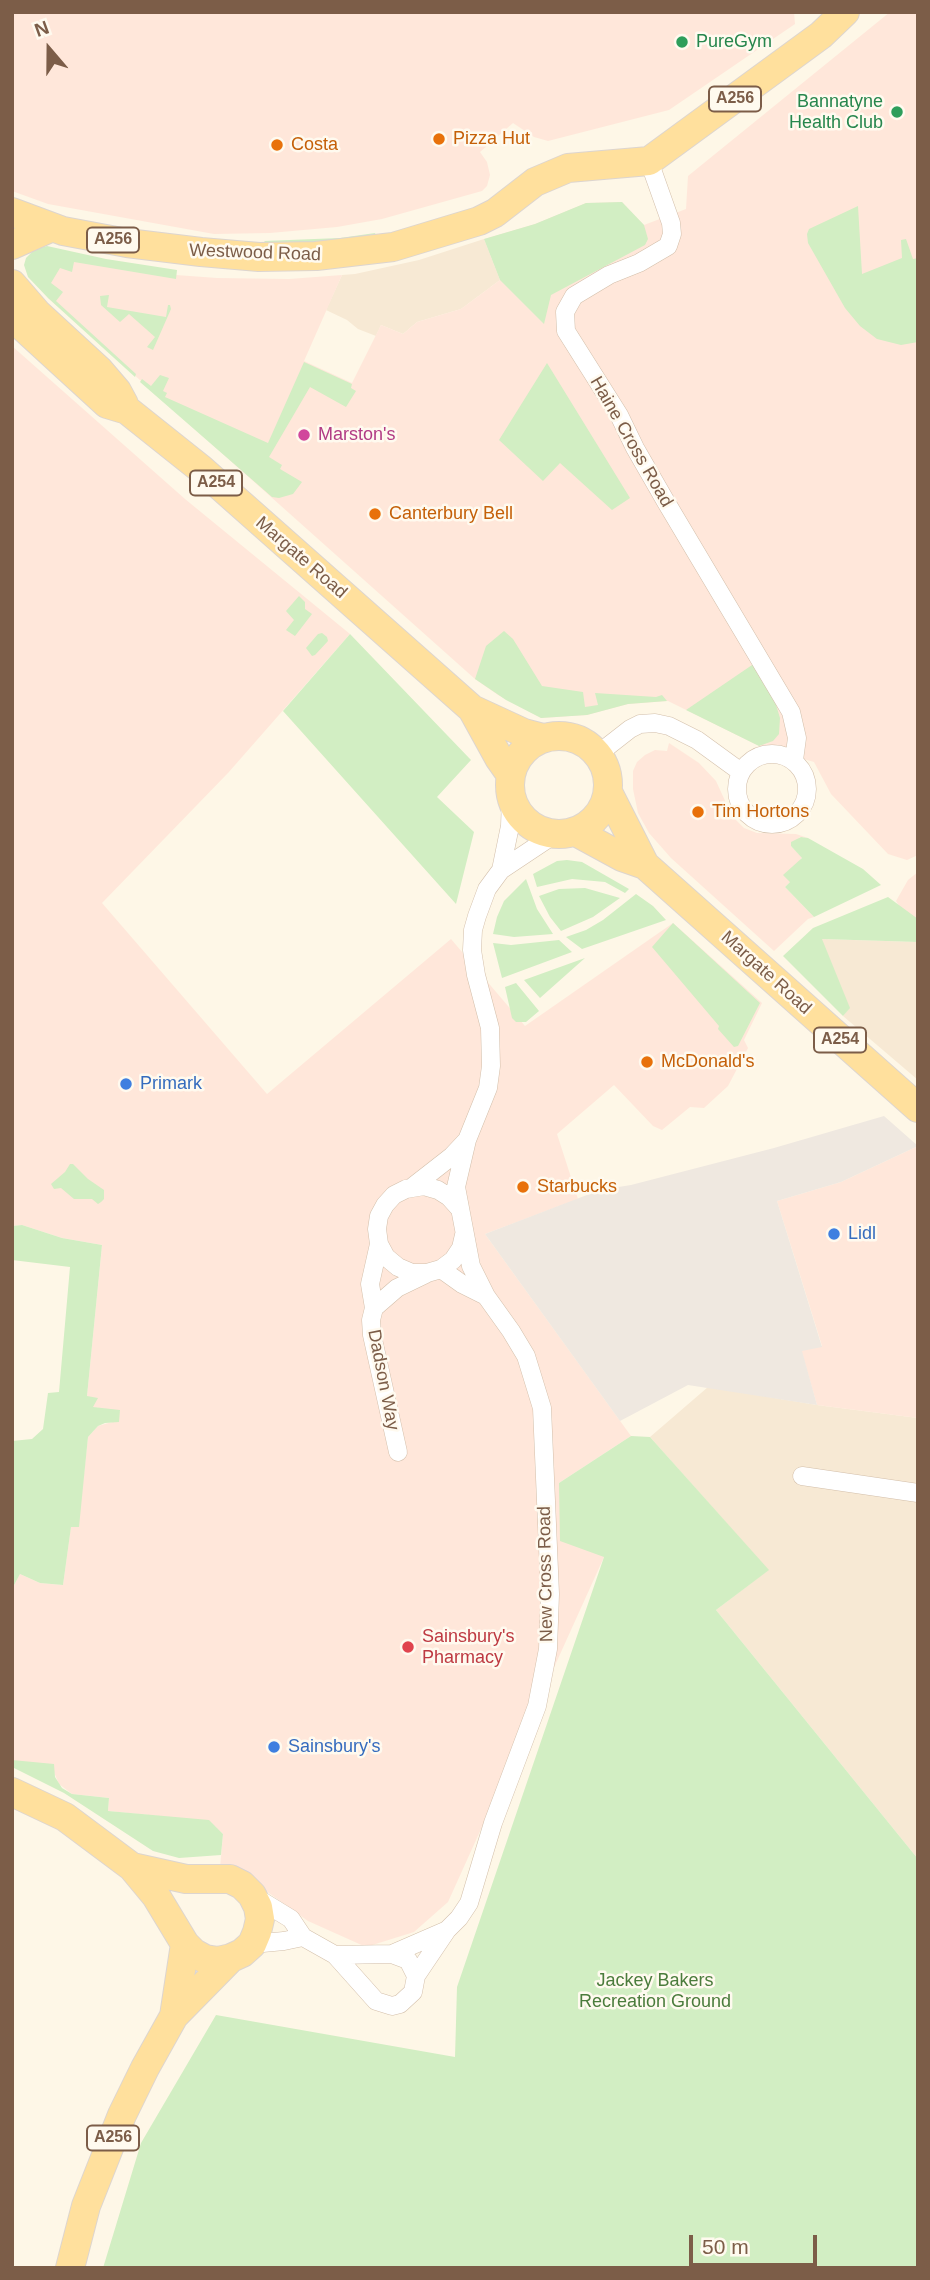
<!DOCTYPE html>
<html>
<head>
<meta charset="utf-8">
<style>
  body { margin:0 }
  #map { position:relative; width:930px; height:2280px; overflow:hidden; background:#fef7e7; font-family:Helvetica,sans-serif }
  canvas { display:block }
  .frame { position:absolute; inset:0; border:14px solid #7c5d48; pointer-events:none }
  .north { position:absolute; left:14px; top:14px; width:70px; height:70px; -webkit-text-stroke:5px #fffaef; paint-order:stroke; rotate:340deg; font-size:19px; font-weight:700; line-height:28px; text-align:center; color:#7c5d48 }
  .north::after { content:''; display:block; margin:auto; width:24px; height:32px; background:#7c5d48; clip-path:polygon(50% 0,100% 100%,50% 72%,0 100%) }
  .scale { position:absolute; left:689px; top:2235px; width:128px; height:32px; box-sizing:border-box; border:4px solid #7c5d48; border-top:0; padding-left:9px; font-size:21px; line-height:24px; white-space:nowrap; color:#7c5d48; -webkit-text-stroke:5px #fffaef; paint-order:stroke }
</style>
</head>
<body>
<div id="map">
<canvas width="930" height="2280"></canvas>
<div class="frame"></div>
<div class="north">N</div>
<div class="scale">50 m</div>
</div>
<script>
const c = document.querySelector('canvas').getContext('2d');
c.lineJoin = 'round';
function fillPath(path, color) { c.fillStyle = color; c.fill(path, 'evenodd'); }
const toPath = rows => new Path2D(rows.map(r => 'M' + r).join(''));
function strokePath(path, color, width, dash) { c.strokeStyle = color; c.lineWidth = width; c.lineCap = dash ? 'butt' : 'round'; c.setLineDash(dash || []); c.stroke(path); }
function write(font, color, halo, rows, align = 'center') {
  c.font = font + ' Helvetica,sans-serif'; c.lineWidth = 5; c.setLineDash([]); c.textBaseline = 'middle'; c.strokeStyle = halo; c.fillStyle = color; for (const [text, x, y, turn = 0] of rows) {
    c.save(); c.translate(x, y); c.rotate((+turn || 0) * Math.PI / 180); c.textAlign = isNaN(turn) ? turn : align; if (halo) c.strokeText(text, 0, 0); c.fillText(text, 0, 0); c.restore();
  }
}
fillPath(toPath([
  [484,239,500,280,461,309,417,322,403,334,381,325,376,336,358,329,347,320,326,310,342,275,355,274,419,260],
  [821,939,918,942,918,1080,843,1016,849,1008],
  [708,1387,817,1405,918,1418,918,1859,716,1610,768,1570,650,1437]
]), '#f7e9d4');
fillPath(toPath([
  [12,12,794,12,795,24,669,110,548,141,534,137,513,123,480,152,487,162,490,175,487,186,482,191,382,219,337,227,270,233,214,234,48,204,12,191],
  [890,12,918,12,918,855,907,860,888,854,831,794,814,762,759,746,668,701,628,704,587,715,541,718,498,695,475,679,48,298,36,258,114,265,176,275,217,278,289,279,342,275,304,361,352,383,381,325,403,334,417,322,461,309,500,280,484,239,535,224,586,203,622,202,644,225,686,209,688,176],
  [12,346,185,499,350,634,228,773,102,903,267,1094,451,939,525,1026,673,923,762,1003,744,1040,748,1048,728,1086,704,1108,690,1107,662,1130,653,1126,614,1085,557,1134,578,1199,485,1234,631,1436,559,1483,604,1557,448,1902,414,1932,366,1947,308,1921,241,1873,220,1868,223,1834,209,1821,108,1811,109,1798,72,1794,59,1784,53,1770,12,1760,12,1589,20,1574,40,1583,63,1585,71,1526,78,1527,88,1437,98,1426,112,1422,120,1411,92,1407,87,1396,102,1245,62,1238,22,1225,12,1226],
  [669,743,699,763,716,781,732,816,744,828,757,833,796,834,808,838,800,837,791,846,802,857,790,882,785,887,814,917,808,919,774,951,671,858,649,833,638,813,633,789,633,771,637,762,645,755,655,750,667,751],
  [918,872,918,936,896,901,908,880],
  [918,1146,918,1418,817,1405,801,1350,822,1346,777,1201,841,1182]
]), '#ffe7da');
fillPath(toPath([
  [884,1116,918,1146,841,1182,777,1201,822,1347,802,1351,817,1405,688,1385,620,1421,485,1234,600,1190,631,1185,774,1148]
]), '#efe8e0');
fillPath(toPath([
  [622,202,644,225,648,239,645,245,551,295,544,324,500,280,484,239,535,224,586,203],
  [858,206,862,274,902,258,901,240,906,239,913,259,918,258,918,342,901,345,877,339,860,326,845,308,808,243,807,234,809,229],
  [375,233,377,238,268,245,264,241,340,238],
  [47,246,106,259,177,270,176,279,74,262,72,272,60,268,51,283,63,292,56,301,136,374,135,377,48,298,28,277,24,265,26,258,34,250],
  [109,295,107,307,166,317,168,305,170,305,171,309,153,350,147,347,155,337,129,314,120,322,101,305,100,296],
  [304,362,352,384,351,388,356,391,346,407,310,387,269,457,282,465,280,469,302,482,293,494,279,498,272,497,140,382,142,379,151,386,160,375,169,378,163,391,167,393,165,397,268,443],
  [547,363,630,498,612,510,560,463,543,481,499,440],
  [299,596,305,602,305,609,312,614,295,636,286,630,294,620,286,611],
  [504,631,513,639,542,686,583,692,585,707,598,705,595,693,656,697,662,695,667,701,628,704,587,715,541,718,506,700,475,679,486,646],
  [322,633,327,637,328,641,315,655,312,656,306,648,318,634],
  [350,634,471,760,437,797,474,832,456,904,283,711],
  [755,663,774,698,780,718,779,734,773,741,759,746,686,710],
  [801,837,808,838,863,869,881,885,814,917,785,887,790,882,783,875,802,858,791,846,791,842],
  [567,860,582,862,629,889,625,893,605,882,572,879,537,887,533,874,557,861],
  [526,879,537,909,553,934,514,937,493,934,497,917,504,901],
  [585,888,620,898,593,917,561,931,550,917,539,896,559,889],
  [636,894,653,906,666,920,582,949,566,937,586,930,603,920],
  [888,897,918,919,918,942,822,939,850,1008,843,1016,783,956,813,928],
  [673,923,760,1003,738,1046,734,1047,718,1029,719,1026,652,947],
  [559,940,572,952,502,978,493,943,511,945],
  [585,958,540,998,524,980],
  [516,983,539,1011,526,1022,516,1022,512,1018,505,987],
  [70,1164,73,1164,88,1179,104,1190,104,1199,101,1202,98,1204,92,1199,74,1199,61,1188,54,1189,51,1184,65,1172],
  [22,1225,62,1238,102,1245,87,1396,98,1398,93,1407,120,1410,119,1422,105,1423,98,1426,88,1437,79,1527,71,1527,63,1585,40,1583,20,1574,12,1589,12,1441,32,1439,43,1429,48,1393,59,1392,70,1267,12,1260,12,1226],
  [631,1436,650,1437,769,1570,716,1610,918,1859,918,2268,103,2268,141,2143,216,2015,455,2057,457,1987,604,1557,560,1541,559,1483],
  [12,1760,54,1764,55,1777,62,1788,72,1794,109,1798,108,1811,209,1820,223,1834,221,1855,179,1858,153,1851,64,1793,12,1767]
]), '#d2eec3');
const street = toPath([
  [649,161,671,223,672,234,668,246,639,263,609,275,574,296,565,312,566,331,619,415,635,448,666,502,791,712,797,738,794,760],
  '737 789a35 35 0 1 1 70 0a35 35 0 1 1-70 0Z',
  [598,754,630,729,640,724,655,723,669,726,697,740,741,772],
  [501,870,510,826,511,798],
  [411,1188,452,1156,467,1140],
  [458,1207,449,1197,438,1190,424,1186,406,1189,394,1195,385,1205,379,1216,377,1229,379,1244,386,1257,398,1267,412,1273,427,1273,441,1269,453,1260,461,1248,464,1235],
  [379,1244,370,1284,374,1308,371,1320,372,1335,398,1452],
  [441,1269,462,1284,486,1296],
  [374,1308,397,1288,426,1274],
  [802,1476,918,1493],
  [252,1895,291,1919,303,1937,335,1955,376,2001,392,2006,400,2004,413,1992,416,1976,408,1960,392,1954],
  [252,1944,284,1941,303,1937],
  [335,1955,392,1954,445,1931],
  [416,1976,447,1930,459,1918,469,1903,493,1823,537,1706,548,1649,550,1594,542,1408,526,1356,511,1331,486,1296,471,1266,456,1187,467,1140,488,1088,491,1066,490,1028,476,975,472,950,473,930,477,916,487,889,501,870,555,834]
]);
const primary = toPath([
  [12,212,63,231,127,243,201,252,259,257,316,256,393,247,479,221,495,213,535,182,568,168,649,161,821,35,845,12],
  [12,245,50,228],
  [12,284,37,313,99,370,117,391,124,404],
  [12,317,107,404,127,410,201,469,472,709,524,733,543,738],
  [472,709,499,758,511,775],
  '510 785a49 49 0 1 1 98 0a49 49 0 1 1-98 0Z',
  [608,792,645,865,918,1108],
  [576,832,622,857,645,865],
  [12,1792,65,1817,132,1867,156,1896,185,1944,194,1953,205,1959,218,1961,231,1958,242,1953,252,1944,257,1932,260,1919,258,1907,252,1895,242,1885,230,1879,186,1879,132,1867],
  [174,2016,185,1944],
  [70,2268,86,2206,122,2115,145,2068,174,2016,231,1958]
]);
strokePath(street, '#d3bfaa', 19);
strokePath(primary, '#ddd5cf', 30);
strokePath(street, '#fff', 18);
strokePath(primary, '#ffe09d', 28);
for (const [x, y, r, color] of [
  [682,42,7,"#2e9e5b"],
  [897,112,7,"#2e9e5b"],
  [439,139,7,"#e8710a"],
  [277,145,7,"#e8710a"],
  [304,435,7,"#d1479c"],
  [375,514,7,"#e8710a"],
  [698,812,7,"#e8710a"],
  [647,1062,7,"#e8710a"],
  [126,1084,7,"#3f7fe0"],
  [523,1187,7,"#e8710a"],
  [834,1234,7,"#3f7fe0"],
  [408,1647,7,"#e0444e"],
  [274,1747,7,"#3f7fe0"]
]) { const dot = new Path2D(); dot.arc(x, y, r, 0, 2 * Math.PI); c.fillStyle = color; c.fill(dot); strokePath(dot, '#fffaef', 2.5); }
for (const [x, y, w] of [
  [735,99,52],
  [113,240,52],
  [216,483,52],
  [840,1040,52],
  [113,2138,52]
]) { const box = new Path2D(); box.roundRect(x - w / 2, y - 12.5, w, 25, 5); c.fillStyle = '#fffaef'; c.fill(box); strokePath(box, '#7c5d48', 2); }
write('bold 16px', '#7c5d48', null, [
  ["A256",735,99],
  ["A256",113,240],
  ["A254",216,483],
  ["A254",840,1040],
  ["A256",113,2138]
]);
write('18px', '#27864d', '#fffaef', [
  ["PureGym",696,42],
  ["Bannatyne",883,102,"right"],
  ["Health Club",883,123,"right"]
], 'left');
write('18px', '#c56008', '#fffaef', [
  ["Pizza Hut",453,139],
  ["Costa",291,145],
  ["Canterbury Bell",389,514],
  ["Tim Hortons",712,812],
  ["McDonald's",661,1062],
  ["Starbucks",537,1187]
], 'left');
write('18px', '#7c5d48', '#fffaef', [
  ["Westwood Road",255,253,2],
  ["Haine Cross Road",631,442,60],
  ["Margate Road",301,558,41],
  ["Margate Road",766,973,42],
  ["Dadson Way",383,1380,79],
  ["New Cross Road",546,1574,-91]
]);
write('18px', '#b23c85', '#fffaef', [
  ["Marston's",318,435]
], 'left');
write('18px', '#366cbe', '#fffaef', [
  ["Primark",140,1084],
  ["Lidl",848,1234],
  ["Sainsbury's",288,1747]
], 'left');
write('18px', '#be3a42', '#fffaef', [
  ["Sainsbury's",422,1637],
  ["Pharmacy",422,1658]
], 'left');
write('18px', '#4b7c3c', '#fffaef', [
  ["Jackey Bakers",655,1981],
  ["Recreation Ground",655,2002]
]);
</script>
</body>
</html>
